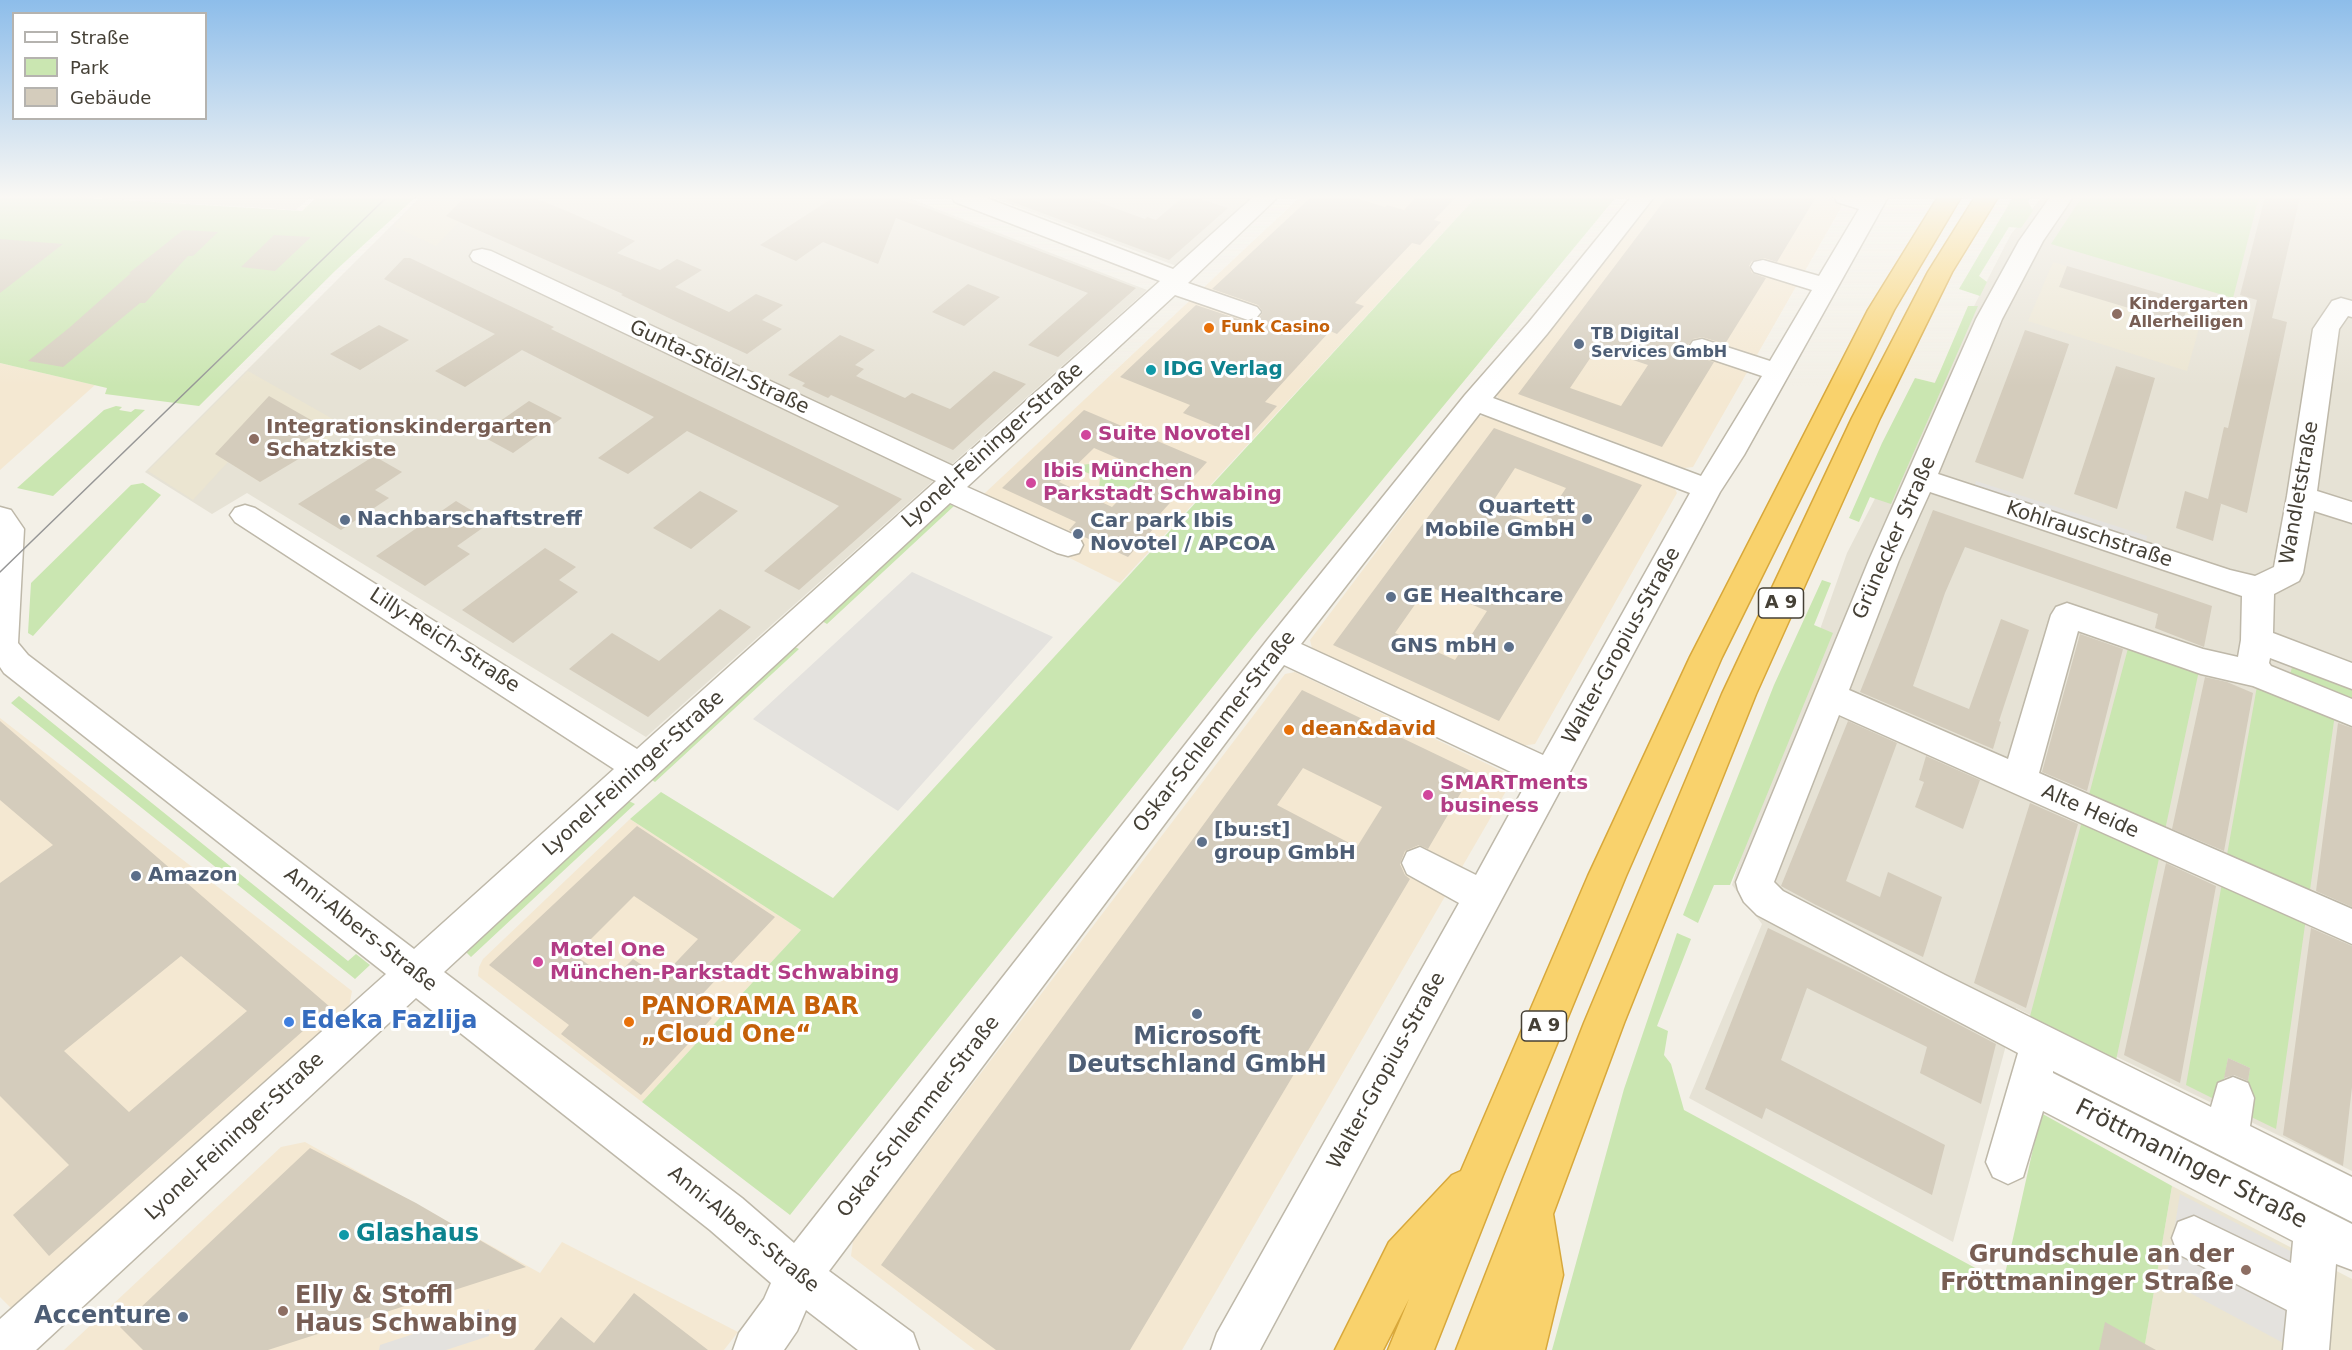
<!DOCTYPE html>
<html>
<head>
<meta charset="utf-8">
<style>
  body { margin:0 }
  #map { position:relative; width:2352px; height:1350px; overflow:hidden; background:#f3f0e7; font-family:"DejaVu Sans",sans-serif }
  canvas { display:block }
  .legend { position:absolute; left:12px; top:12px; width:195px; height:108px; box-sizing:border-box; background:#fff; border:2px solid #b5b3af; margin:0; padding:8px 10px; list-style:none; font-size:18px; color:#454036 }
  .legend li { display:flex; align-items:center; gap:12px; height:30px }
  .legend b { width:30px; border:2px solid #b5b3af }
</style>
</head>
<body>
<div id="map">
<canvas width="2352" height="1350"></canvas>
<ul class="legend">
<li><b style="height:8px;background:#fff"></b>Straße</li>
<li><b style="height:16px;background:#cae6b1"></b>Park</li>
<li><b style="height:16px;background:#d4ccbc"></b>Gebäude</li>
</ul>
</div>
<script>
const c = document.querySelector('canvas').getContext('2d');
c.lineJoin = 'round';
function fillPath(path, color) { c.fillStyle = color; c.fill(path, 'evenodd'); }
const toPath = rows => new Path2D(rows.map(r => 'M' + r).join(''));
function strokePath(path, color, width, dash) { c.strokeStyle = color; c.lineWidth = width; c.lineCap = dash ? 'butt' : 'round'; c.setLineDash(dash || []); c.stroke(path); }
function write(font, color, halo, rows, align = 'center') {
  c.font = font + ' "DejaVu Sans",sans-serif'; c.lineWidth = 6; c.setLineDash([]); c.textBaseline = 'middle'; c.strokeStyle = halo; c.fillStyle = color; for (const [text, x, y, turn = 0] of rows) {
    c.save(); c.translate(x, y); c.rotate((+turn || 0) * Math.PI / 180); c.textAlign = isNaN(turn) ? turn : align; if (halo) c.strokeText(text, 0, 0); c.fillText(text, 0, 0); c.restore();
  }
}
fillPath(toPath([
  [73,197,310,197,296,210],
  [420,197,906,197,1147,290,646,737,247,493,212,514,145,472],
  [991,197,1259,197,1179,267],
  [2042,197,2352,197,2352,1171,2016,1008,1953,1242,1689,1098,1762,924,1732,885,1752,822,1847,553,2011,234]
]), '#e6e2d5');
fillPath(toPath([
  [1300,197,1476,197,1120,583,969,508],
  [1646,197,1823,197,1839,202,1842,206,1693,467,1684,468,1498,398,1496,393],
  [0,363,95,385,0,470],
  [1486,416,1674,487,1677,493,1535,744,1520,746,1312,648,1310,640,1478,417],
  [1295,672,1504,772,1509,786,1182,1350,975,1350,851,1256,853,1241,1285,674],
  [0,718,352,991,349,1007,12,1309,0,1297],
  [630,819,801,930,642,1102,478,976,479,967,483,959],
  [305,1142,540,1273,562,1242,738,1332,724,1350,64,1350,281,1147]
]), '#f4e8d2');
fillPath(toPath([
  [422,197,520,197,463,218,436,246,394,226],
  [2053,262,2205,307,2187,371,2028,321],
  [248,371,347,427,260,482,228,462,193,500,148,471],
  [2172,1186,2352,1279,2352,1350,2099,1350,2145,1343]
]), '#ebe5d1');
fillPath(toPath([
  [0,197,73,197,302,211,317,197,416,197,336,270,199,406,105,394,107,388,0,363],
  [1476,197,1616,197,1255,634,790,1215,642,1102,801,930,630,819,661,792,833,898],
  [2013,197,2032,197,2028,201,2033,211,2021,228,2009,227,1979,276,1987,282,1980,296,1959,289],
  [2082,197,2259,197,2233,298,2051,244],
  [1968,306,1978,306,1891,504,1870,497,1859,522,1849,518,1882,443,1915,378,1935,383],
  [116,406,122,407,119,410,131,412,135,409,145,410,53,496,17,488,104,410],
  [1089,464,1094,467,1108,466,1114,469,1117,478,1125,479,1132,476,1139,479,1120,499,1099,489,1100,478,1078,469,1081,465],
  [143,483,161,495,33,636,28,633,31,583,131,485],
  [948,504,954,506,827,624,822,621],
  [1822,580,1831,583,1814,625,1833,633,1730,885,1714,885,1698,923,1683,915,1774,685],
  [2131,637,2201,661,2112,1079,2025,1035],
  [793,646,799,649,655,782,649,778],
  [2295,655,2352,676,2352,713,2336,707,2276,1129,2243,1113,2250,1068,2228,1058,2220,1102,2186,1085,2259,675,2287,687],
  [19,696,348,961,356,954,370,965,355,979,11,703],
  [629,801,635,804,471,957,466,952],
  [1677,933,1691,939,1657,1026,1668,1031,1664,1055,1671,1064,1684,1110,2003,1283,2041,1113,2172,1186,2145,1344,2099,1350,1552,1350,1624,1089]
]), '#cae6b1');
fillPath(toPath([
  [1976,481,2147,536,2145,548,1973,492],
  [912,572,1053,637,898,811,753,719],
  [2180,1194,2298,1255,2289,1346,2166,1280],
  [489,1309,489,1336,446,1350,379,1350,380,1345]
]), '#e4e2de');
fillPath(toPath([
  [465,197,532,197,562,209,635,241,617,253,660,270,677,259,702,270,675,287,729,312,756,294,783,305,762,320,782,329,747,354,669,318,621,295,623,294,446,216],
  [834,197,891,197,924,207,1136,288,1058,357,1028,345,1088,293,896,218,878,264,823,242,796,261,760,245],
  [1007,197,1084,197,1145,219,1147,217,1156,220,1183,197,1195,197,1228,208,1169,260,1007,200],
  [1311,197,1353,197,1385,207,1387,205,1404,210,1416,197,1456,197,1434,220,1441,222,1420,245,1412,243,1355,303,1364,306,1337,334,1330,331,1265,402,1277,406,1247,439,1183,413,1190,405,1120,377,1196,305,1247,322,1259,318,1263,312,1258,305,1212,289],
  [1667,197,1816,197,1777,262,1764,258,1752,261,1749,266,1752,273,1766,278,1725,344,1702,337,1693,339,1687,346,1692,355,1714,362,1662,447,1518,394],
  [1597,348,1648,365,1621,406,1570,388],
  [2265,197,2300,197,2272,318,2287,322,2247,513,2219,503,2221,504,2213,541,2176,528,2185,491,2208,499,2224,427,2228,428,2257,300,2240,295],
  [183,230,218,232,193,256,188,256,145,303,140,303,63,367,28,361,69,328,131,273,129,273],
  [274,235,311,237,275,271,241,267],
  [0,239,63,244,0,293],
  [404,258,410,258,554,327,551,329,902,499,799,590,764,571,839,506,687,431,628,474,598,458,654,417,522,350,465,387,435,371,495,334,384,279],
  [2067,266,2189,302,2182,324,2059,287],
  [968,284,1000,297,964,326,932,312],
  [379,325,409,340,360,370,330,354],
  [2025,330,2069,344,2023,479,1975,462],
  [840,335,875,350,855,365,864,369,856,376,905,398,912,393,950,409,994,371,1026,384,953,450,831,395,828,398,802,386,805,383,788,375],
  [2116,366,2155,378,2117,509,2074,494],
  [269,396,325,428,299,444,312,451,260,482,215,454],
  [529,401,562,418,513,453,480,435],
  [1084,410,1207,462,1149,526,1154,528,1128,557,1069,530,1076,522,1002,488],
  [1094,448,1147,471,1112,507,1059,482],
  [1494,428,1642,485,1499,721,1333,645],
  [1515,468,1566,488,1541,526,1490,506],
  [1428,586,1487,611,1455,660,1395,633],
  [374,456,402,472,375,490,389,498,341,530,298,504],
  [700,491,738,511,691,549,653,528],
  [456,501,491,522,457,546,470,554,425,586,376,556],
  [1933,510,2212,606,2204,647,2155,628,2158,614,1965,547,1945,593,1913,686,1969,709,2001,619,2029,630,1999,721,2001,722,1993,749,1860,692],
  [545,548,576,567,559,580,578,592,513,643,462,610],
  [720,609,751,627,648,717,569,669,612,633,659,661],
  [2080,634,2123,649,2087,791,2042,772],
  [2205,677,2227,682,2253,693,2224,851,2172,829],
  [1302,690,1473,772,1428,849,1419,845,1405,851,1400,864,1405,875,1410,879,1130,1350,996,1350,881,1265],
  [1303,768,1382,807,1357,847,1277,805],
  [0,721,330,1007,49,1256,13,1215,69,1165,0,1096,0,883,53,845,0,800],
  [181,956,247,1011,129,1112,64,1051],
  [1848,721,1897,743,1846,881,1880,897,1888,872,1942,897,1923,957,1816,905,1781,886],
  [2338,723,2352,728,2352,907,2316,891],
  [1926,756,1980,780,1963,829,1915,807,1924,782,1919,780],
  [2030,803,2078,824,2026,1008,1974,983],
  [637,826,775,917,693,1004,712,1018,641,1095,561,1034,569,1025,489,965],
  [634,896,698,939,661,978,633,959,611,981,575,955],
  [2166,863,2216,886,2180,1083,2124,1055],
  [1768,928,1859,972,1996,1044,1981,1104,1920,1073,1927,1047,1807,988,1781,1060,1945,1145,1932,1195,1766,1108,1762,1119,1705,1089],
  [2311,928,2352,946,2352,1087,2343,1166,2283,1135],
  [2228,1058,2250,1068,2248,1081,2234,1075,2224,1078],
  [310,1148,416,1203,526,1267,268,1350,143,1350,120,1327],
  [634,1293,708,1350,534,1350,561,1317,594,1343],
  [2105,1322,2156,1350,2099,1350]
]), '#d4ccbc');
const minor = toPath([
  [952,197,984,197,1173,269,1253,197,1278,197,1188,283,1257,307,1261,312,1257,317,1248,320,1175,295,967,487,1079,537,1083,545,1079,553,1068,556,1057,553,950,503,444,972,742,1198,794,1243,1268,639,1465,395,1529,322,1631,197,1654,197,1547,334,1493,398,1701,476,1762,376,1693,353,1689,347,1693,341,1702,339,1770,361,1812,290,1754,272,1751,267,1754,262,1763,260,1819,276,1859,209,1837,202,1834,197,1888,197,1744,455,1720,492,1260,1350,1211,1350,1217,1333,1459,903,1407,874,1402,863,1407,852,1420,847,1476,875,1528,780,1284,665,829,1271,913,1333,919,1350,858,1350,806,1310,797,1331,784,1350,733,1350,739,1333,764,1299,771,1283,710,1230,416,998,36,1350,0,1350,0,1319,386,974,4,673,0,667,0,507,11,510,24,529,18,643,28,655,414,949,614,769,235,522,230,515,235,508,245,505,255,508,637,749,936,481,473,261,470,256,473,251,482,249,491,251,953,466,1160,281,955,202,952,197],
  [1480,413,1690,493,1543,755,1301,644,1480,413],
  [2050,197,2073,197,2043,241,2002,319,1938,474,2230,570,2255,576,2274,567,2287,496,2313,329,2332,301,2341,298,2352,301,2352,317,2348,316,2339,329,2317,491,2352,502,2352,523,2314,511,2303,573,2299,581,2274,594,2273,633,2352,663,2352,689,2270,658,2269,663,2271,666,2352,699,2352,726,2253,686,2201,674,2078,631,2039,773,2352,909,2352,944,1839,715,1774,882,1783,891,1945,975,2211,1107,2218,1083,2233,1077,2248,1083,2254,1098,2250,1126,2352,1177,2352,1222,2053,1071,2053,1073,2352,1224,2352,1270,2336,1264,2329,1350,2283,1350,2287,1310,2178,1254,2172,1238,2178,1222,2194,1216,2291,1263,2293,1241,2043,1111,2023,1177,2008,1184,1993,1177,1986,1162,2018,1053,1757,915,1744,902,1738,890,1736,882,1869,560,1976,319,2019,241,2050,197],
  [1930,492,2242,596,2241,640,2238,657,2203,649,2067,603,2056,607,2051,615,2008,759,1849,690,1899,560,1930,492]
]);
const highway = toPath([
  [1938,197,1961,197,1894,310,1722,657,1626,876,1503,1175,1434,1350,1388,1350,1409,1299,1383,1350,1335,1350,1389,1242,1452,1175,1461,1171,1588,876,1690,657,1868,310,1938,197],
  [1975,197,1998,197,1952,272,1880,418,1756,694,1624,1023,1553,1214,1563,1275,1545,1350,1456,1350,1584,1023,1722,694,1852,418,1928,272,1975,197]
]);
strokePath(minor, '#beb8a9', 3);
strokePath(highway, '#d8a83b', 3);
fillPath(minor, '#fff');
fillPath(highway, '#f9d26c');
strokePath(toPath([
  [0,572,387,197]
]), '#969696', 1.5);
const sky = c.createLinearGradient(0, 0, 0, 386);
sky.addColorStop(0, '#8dbdea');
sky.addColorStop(0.51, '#faf8f4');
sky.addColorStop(1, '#faf8f400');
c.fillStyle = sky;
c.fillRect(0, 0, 2352, 386);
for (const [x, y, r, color] of [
  [2117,314,6,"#8d6e63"],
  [1209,328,6,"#e8710a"],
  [1579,344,6,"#5c6f8a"],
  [1151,370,6,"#0f9aa8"],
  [1086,435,6,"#d1479c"],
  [254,439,6,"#8d6e63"],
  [1031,483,6,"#d1479c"],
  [1587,519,6,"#5c6f8a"],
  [345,520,6,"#5c6f8a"],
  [1078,534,6,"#5c6f8a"],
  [1391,597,6,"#5c6f8a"],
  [1509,647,6,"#5c6f8a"],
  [1289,730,6,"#e8710a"],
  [1428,795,6,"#d1479c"],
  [1202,842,6,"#5c6f8a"],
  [136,876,6,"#5c6f8a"],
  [538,962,6,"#d1479c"],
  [1197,1014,6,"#5c6f8a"],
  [289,1022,6,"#3f7fe0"],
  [629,1022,6,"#e8710a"],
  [344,1235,6,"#0f9aa8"],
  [2246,1270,6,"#8d6e63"],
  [283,1311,6,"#8d6e63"],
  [183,1317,6,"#5c6f8a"]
]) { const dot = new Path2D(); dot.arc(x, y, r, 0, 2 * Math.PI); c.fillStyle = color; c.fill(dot); strokePath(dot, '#fff', 2); }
write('bold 16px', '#785e54', '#fff', [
  ["Kindergarten",2129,305],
  ["Allerheiligen",2129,323]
], 'left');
write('bold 16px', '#c56008', '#fff', [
  ["Funk Casino",1221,328]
], 'left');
write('bold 16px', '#4e5e75', '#fff', [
  ["TB Digital",1591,335],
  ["Services GmbH",1591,353]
], 'left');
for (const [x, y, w] of [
  [1781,603,45],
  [1544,1026,45]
]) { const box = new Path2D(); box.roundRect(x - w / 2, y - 15, w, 30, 4.5); c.fillStyle = '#fff'; c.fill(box); strokePath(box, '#454036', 1.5); }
write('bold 18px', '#454036', null, [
  ["A 9",1781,603],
  ["A 9",1544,1026]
]);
write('20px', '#454036', '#fff', [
  ["Gunta-Stölzl-Straße",719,368,25],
  ["Lyonel-Feininger-Straße",993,446,-42],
  ["Wandletstraße",2300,493,-80],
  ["Kohlrauschstraße",2089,535,18],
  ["Grünecker Straße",1895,538,-66],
  ["Lilly-Reich-Straße",444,641,33],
  ["Walter-Gropius-Straße",1622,646,-61],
  ["Oskar-Schlemmer-Straße",1215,732,-52],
  ["Lyonel-Feininger-Straße",634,774,-42],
  ["Alte Heide",2090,812,24],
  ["Anni-Albers-Straße",360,930,38],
  ["Walter-Gropius-Straße",1387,1071,-61],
  ["Oskar-Schlemmer-Straße",919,1117,-52],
  ["Lyonel-Feininger-Straße",235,1137,-43],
  ["Anni-Albers-Straße",743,1230,39]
]);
write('bold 20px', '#0d838f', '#fff', [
  ["IDG Verlag",1163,370]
], 'left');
write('bold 20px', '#785e54', '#fff', [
  ["Integrationskindergarten",266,428],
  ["Schatzkiste",266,451]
], 'left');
write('bold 20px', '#b23c85', '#fff', [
  ["Suite Novotel",1098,435],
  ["Ibis München",1043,472],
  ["Parkstadt Schwabing",1043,495],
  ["SMARTments",1440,784],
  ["business",1440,807],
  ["Motel One",550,951],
  ["München-Parkstadt Schwabing",550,974]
], 'left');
write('bold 20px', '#4e5e75', '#fff', [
  ["Quartett",1575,508,"right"],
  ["Mobile GmbH",1575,531,"right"],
  ["Nachbarschaftstreff",357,520],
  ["Car park Ibis",1090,522],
  ["Novotel / APCOA",1090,545],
  ["GE Healthcare",1403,597],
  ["GNS mbH",1497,647,"right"],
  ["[bu:st]",1214,831],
  ["group GmbH",1214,854],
  ["Amazon",148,876]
], 'left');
write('bold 20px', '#c56008', '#fff', [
  ["dean&david",1301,730]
], 'left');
write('bold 24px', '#c56008', '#fff', [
  ["PANORAMA BAR",641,1008],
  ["„Cloud One“",641,1036]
], 'left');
write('bold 24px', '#366cbe', '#fff', [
  ["Edeka Fazlija",301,1022]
], 'left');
write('bold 24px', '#4e5e75', '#fff', [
  ["Microsoft",1197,1038],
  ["Deutschland GmbH",1197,1066],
  ["Accenture",171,1317,"right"]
]);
write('24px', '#454036', '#fff', [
  ["Fröttmaninger Straße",2191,1165,27]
]);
write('bold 24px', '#0d838f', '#fff', [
  ["Glashaus",356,1235]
], 'left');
write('bold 24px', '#785e54', '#fff', [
  ["Grundschule an der",2234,1256],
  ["Fröttmaninger Straße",2234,1284],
  ["Elly & Stoffl",295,1297,"left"],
  ["Haus Schwabing",295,1325,"left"]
], 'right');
</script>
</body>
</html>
